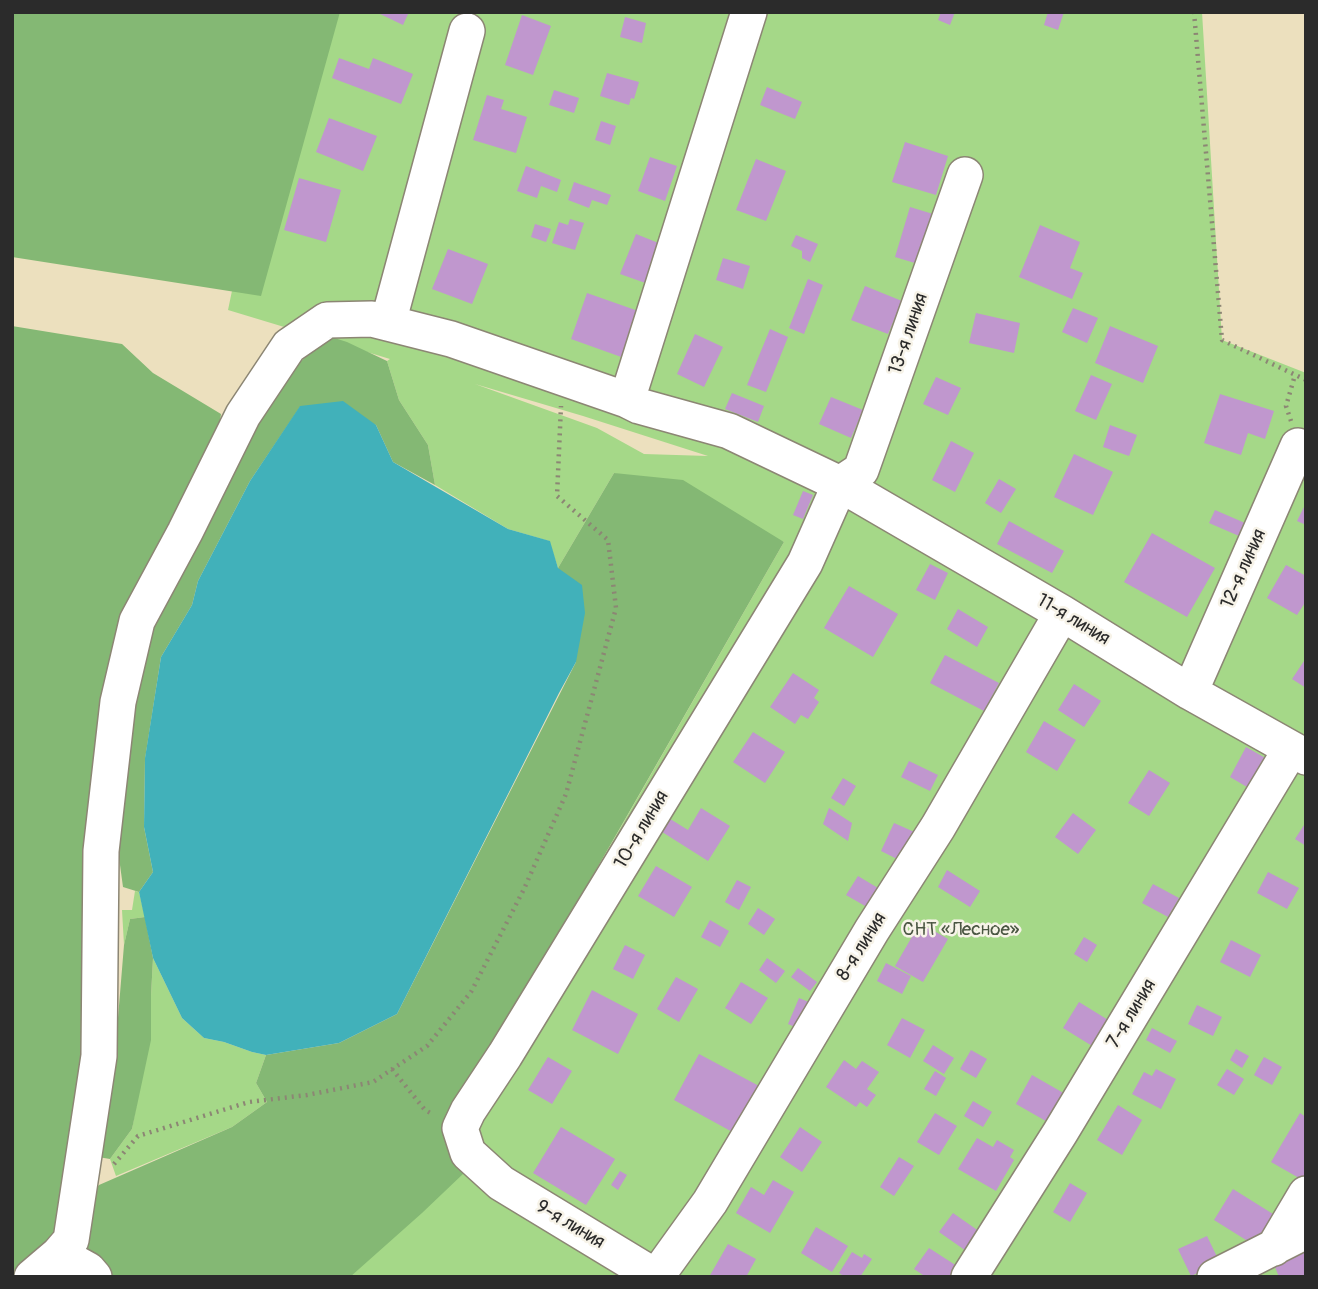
<!DOCTYPE html>
<html>
<head>
<meta charset="utf-8">
<style>
  body { margin:0 }
  #map { position:relative; width:1318px; height:1289px; overflow:hidden; background:#ece0be; font-family:Pangolin,sans-serif }
  canvas { display:block }
  .frame { position:absolute; inset:0; border:14px solid #2b2b2b; pointer-events:none }
</style>
</head>
<body>
<div id="map">
<canvas width="1318" height="1289"></canvas>
<div class="frame"></div>
</div>
<script>
const c = document.querySelector('canvas').getContext('2d');
c.lineJoin = 'round';
function fillPath(path, color) { c.fillStyle = color; c.fill(path, 'evenodd'); }
const toPath = rows => new Path2D(rows.map(r => 'M' + r).join(''));
function strokePath(path, color, width, dash) { c.strokeStyle = color; c.lineWidth = width; c.lineCap = dash ? 'butt' : 'round'; c.setLineDash(dash || []); c.stroke(path); }
function write(font, color, halo, rows, align = 'center') {
  c.font = font + ' Pangolin,sans-serif'; c.lineWidth = 5; c.setLineDash([]); c.textBaseline = 'middle'; c.strokeStyle = halo; c.fillStyle = color; for (const [text, x, y, turn = 0] of rows) {
    c.save(); c.translate(x, y); c.rotate((+turn || 0) * Math.PI / 180); c.textAlign = isNaN(turn) ? turn : align; if (halo) c.strokeText(text, 0, 0); c.fillText(text, 0, 0); c.restore();
  }
}
fillPath(toPath([
  [290,12,1202,12,1222,340,1306,373,1306,1277,350,1277,444,1136,784,542,614,473,558,568,549,541,508,529,435,485,428,445,399,400,387,361,390,359,228,310],
  [475,384,583,416,708,456,644,454,597,428],
  [135,891,139,892,145,917,130,919,124,945,122,910,132,910],
  [153,958,182,1018,204,1038,224,1042,252,1052,266,1055,256,1083,267,1102,232,1127,116,1176,110,1159,132,1129,140,1086,151,996]
]), '#a5d888');
fillPath(toPath([
  [12,12,340,12,261,296,12,257],
  [12,326,122,344,153,373,221,414,217,444,128,617,93,1056,66,1235,20,1277,12,1277],
  [328,336,347,342,387,361,399,400,428,445,435,485,393,462,376,425,300,407,250,481,198,581,192,605,161,657,145,759,144,827,153,872,139,892,123,887,117,843,146,624,274,396,297,365],
  [614,473,683,480,784,542,444,1135,464,1173,422,1213,350,1277,44,1277,89,1197,99,1185,232,1127,267,1102,256,1083,266,1055,339,1043,397,1014,576,662,558,568],
  [145,917,153,958,151,996,151,1040,132,1129,110,1159,92,1156,117,1030,124,945,130,919]
]), '#84b874');
fillPath(toPath([
  [343,401,376,425,393,462,508,529,550,541,558,568,582,585,585,613,576,662,559,693,397,1014,339,1043,266,1055,252,1052,224,1042,204,1038,182,1018,153,958,139,892,153,872,144,827,145,758,161,657,192,605,198,581,250,481,300,406]
]), '#41b1ba');
fillPath(toPath([
  [376,12,409,12,403,25],
  [941,12,955,12,950,25,938,20],
  [1048,12,1064,12,1058,30,1044,25],
  [522,15,551,26,533,75,505,65],
  [625,17,646,23,642,43,620,37],
  [339,58,369,69,373,58,413,74,401,104,332,78],
  [607,73,639,82,634,99,631,98,629,105,600,96],
  [767,87,802,102,795,119,760,105],
  [554,90,579,98,574,113,549,105],
  [487,95,504,100,501,109,527,117,516,153,473,140],
  [329,118,377,136,363,171,316,152],
  [601,121,616,126,610,145,595,140],
  [905,142,948,156,936,195,892,182],
  [650,157,677,166,665,201,638,191],
  [756,159,786,171,766,221,736,210],
  [526,166,561,180,557,192,541,186,537,198,517,191],
  [299,178,341,190,326,242,284,230],
  [574,182,611,195,607,205,592,200,589,208,568,200],
  [910,207,933,214,918,264,895,257],
  [570,219,584,223,575,250,552,243,559,222,568,225],
  [535,224,551,229,546,242,531,237],
  [1040,225,1080,242,1070,268,1083,273,1072,299,1019,277],
  [636,234,666,246,651,285,620,274],
  [796,235,818,244,810,262,802,258,802,251,791,246],
  [448,249,488,264,472,304,432,289],
  [723,258,750,266,743,289,716,280],
  [808,279,823,285,804,334,789,328],
  [865,286,902,301,888,334,851,320],
  [587,293,641,312,624,358,571,339],
  [1073,308,1098,318,1087,343,1062,332],
  [976,313,1020,323,1014,353,969,343],
  [1110,326,1158,346,1143,383,1095,363],
  [770,329,788,337,766,392,747,385],
  [695,334,723,347,704,387,677,374],
  [1091,375,1112,384,1096,420,1075,411],
  [936,377,961,388,948,415,923,404],
  [732,393,764,406,758,422,725,409],
  [1220,394,1274,411,1265,439,1248,433,1241,455,1204,443],
  [831,397,863,410,851,438,819,424],
  [1110,425,1137,435,1129,456,1103,447],
  [951,441,974,453,955,492,932,480],
  [1074,454,1113,472,1093,515,1054,497],
  [999,479,1016,489,1001,513,985,503],
  [803,491,813,495,803,519,793,515],
  [1306,503,1306,525,1297,521],
  [1215,510,1245,523,1239,536,1209,523],
  [1009,521,1064,551,1052,573,997,544],
  [1152,533,1215,568,1187,617,1124,582],
  [930,564,948,573,935,600,916,590],
  [1286,565,1306,576,1306,601,1297,615,1267,598],
  [849,586,898,614,873,657,824,628],
  [958,609,988,627,977,647,947,629],
  [945,655,999,683,984,711,930,683],
  [1306,658,1306,688,1292,679],
  [793,673,819,690,814,698,819,702,808,719,801,715,795,724,770,707],
  [1074,684,1101,701,1084,727,1058,710],
  [1044,721,1076,740,1057,771,1026,752],
  [753,732,785,752,765,783,733,762],
  [1246,747,1269,760,1252,790,1230,777],
  [909,761,938,775,930,791,901,777],
  [1149,770,1170,783,1149,816,1128,803],
  [843,778,856,786,844,806,831,798],
  [701,808,730,826,708,861,659,830,667,817,688,830],
  [829,808,852,823,848,841,823,824],
  [1073,813,1096,830,1078,854,1055,837],
  [1306,822,1306,846,1295,839],
  [894,823,919,834,905,863,881,851],
  [656,866,692,887,674,917,638,896],
  [947,870,980,891,970,907,938,887],
  [1268,872,1299,888,1287,909,1257,893],
  [858,876,883,891,872,910,846,895],
  [737,880,751,887,739,910,725,902],
  [1153,884,1179,898,1168,917,1142,903],
  [758,908,775,919,764,935,748,924],
  [710,920,729,931,720,947,701,937],
  [920,923,948,939,923,982,895,966],
  [1084,937,1097,945,1087,962,1074,954],
  [1231,940,1261,955,1250,977,1220,962],
  [625,945,645,955,633,979,613,969],
  [767,958,785,971,776,983,759,970],
  [886,963,911,976,902,994,877,981],
  [798,968,817,982,810,991,791,977],
  [676,977,698,989,679,1022,657,1009],
  [741,982,768,998,751,1024,725,1008],
  [592,990,638,1014,618,1054,572,1030],
  [799,998,816,1005,804,1031,788,1024],
  [1079,1002,1113,1023,1097,1049,1063,1028],
  [1197,1005,1222,1017,1213,1036,1188,1024],
  [902,1018,925,1030,910,1058,887,1045],
  [1152,1028,1177,1041,1170,1053,1146,1040],
  [933,1045,954,1058,944,1074,923,1061],
  [1236,1049,1249,1056,1242,1068,1230,1060],
  [971,1050,987,1059,976,1078,960,1069],
  [699,1054,761,1087,736,1134,674,1100],
  [548,1057,572,1071,552,1104,528,1090],
  [1264,1057,1282,1067,1272,1085,1254,1075],
  [844,1060,856,1069,862,1061,879,1072,867,1089,876,1095,867,1107,860,1102,856,1107,826,1087],
  [1156,1069,1176,1079,1161,1109,1132,1094,1144,1072,1152,1076],
  [1227,1069,1244,1079,1234,1095,1217,1085],
  [935,1071,946,1078,936,1096,924,1089],
  [1032,1075,1067,1095,1051,1124,1016,1104],
  [973,1101,992,1112,983,1127,964,1116],
  [1118,1105,1142,1120,1122,1155,1097,1140],
  [935,1113,957,1126,939,1155,917,1142],
  [1300,1113,1306,1117,1306,1182,1271,1162],
  [561,1127,615,1159,586,1205,533,1173],
  [800,1127,822,1142,802,1172,780,1157],
  [977,1138,993,1147,997,1140,1014,1150,1010,1157,1014,1160,996,1191,958,1169],
  [899,1157,914,1166,894,1196,880,1187],
  [620,1171,627,1175,618,1190,611,1185],
  [773,1180,794,1192,770,1233,736,1213,751,1187,764,1195],
  [1070,1183,1087,1193,1070,1222,1053,1212],
  [1233,1189,1273,1214,1254,1245,1214,1220],
  [953,1213,983,1234,969,1253,939,1232],
  [816,1227,848,1246,832,1272,801,1253],
  [1207,1236,1220,1263,1191,1276,1178,1249],
  [728,1244,756,1259,746,1277,709,1277],
  [1306,1247,1306,1277,1279,1277,1273,1262],
  [929,1248,960,1268,954,1277,926,1277,914,1269],
  [852,1252,862,1258,864,1254,872,1259,860,1277,845,1277,839,1273]
]), '#c097ce');
const minor = toPath([
  [388,323,467,31],
  [627,400,749,12],
  [840,484,861,470,965,175],
  [1190,692,1298,446],
  [1274,1248,1306,1194],
  [59,1254,88,1270,94,1277],
  [32,1277,59,1254,71,1240,99,1056,101,851,118,702,137,621,185,532,243,415,289,346,327,320,372,319,451,339,627,400,639,406,729,431,840,484,1062,613,1190,692,1306,757],
  [656,1277,501,1183,468,1153,460,1128,468,1111,505,1055,805,563,840,484],
  [656,1277,710,1202,872,930,938,827,1062,613],
  [969,1277,1060,1133,1291,749],
  [1215,1277,1306,1231]
]);
strokePath(minor, '#8c8674', 38);
strokePath(toPath([
  [1194,12,1222,340,1306,380],
  [1291,421,1286,406,1295,375],
  [392,1069,425,1110,434,1115],
  [114,1164,138,1136,249,1102,307,1095,373,1082,427,1046,471,992,524,889,566,794,616,608,608,540,557,496,561,406]
]), '#8c8674', 4.5, [2, 5]);
strokePath(minor, '#fff', 35);
write('19px', '#2b2b2b', '#f7f3e8', [
  ["13-я линия",909,334,-71],
  ["12-я линия",1244,569,-66],
  ["11-я линия",1073,620,31],
  ["10-я линия",642,830,-59],
  ["8-я линия",862,947,-58],
  ["7-я линия",1132,1014,-59],
  ["9-я линия",570,1225,31]
]);
write('19px', '#4a5642', '#f7f3e8', [
  ["СНТ «Лесное»",961,930]
]);
</script>
</body>
</html>
